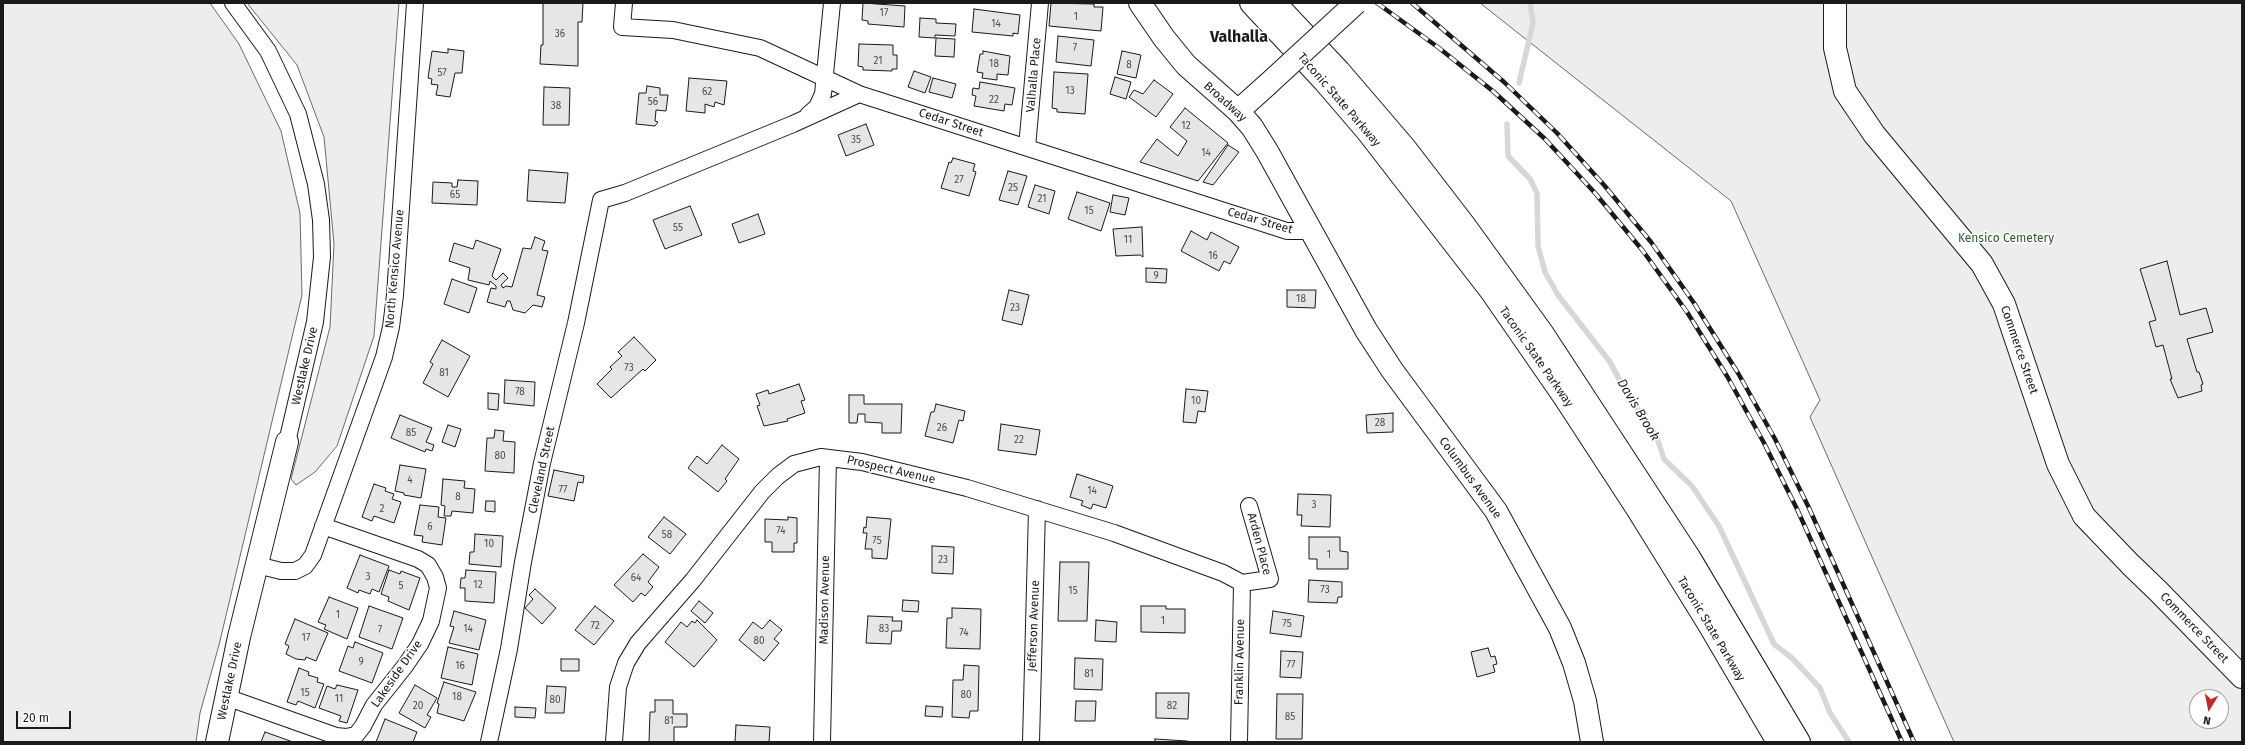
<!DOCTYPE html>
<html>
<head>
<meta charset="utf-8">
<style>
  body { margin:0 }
  #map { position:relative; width:2245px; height:745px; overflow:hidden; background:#fff; font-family:"Fira Sans",sans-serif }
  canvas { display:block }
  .frame { position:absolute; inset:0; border:4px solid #1a1a1a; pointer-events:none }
  .north { position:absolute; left:2189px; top:689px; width:40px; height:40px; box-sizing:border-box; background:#fff; border:1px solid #a3a3a3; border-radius:50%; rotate:190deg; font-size:11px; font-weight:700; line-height:16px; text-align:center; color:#1a1a1a }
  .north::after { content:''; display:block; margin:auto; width:14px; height:18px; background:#c62828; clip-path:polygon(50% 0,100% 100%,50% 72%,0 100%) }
  .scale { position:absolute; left:16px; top:711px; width:55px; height:18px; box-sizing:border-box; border:2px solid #1a1a1a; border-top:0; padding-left:5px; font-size:12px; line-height:14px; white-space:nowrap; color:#1a1a1a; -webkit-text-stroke:3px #fff; paint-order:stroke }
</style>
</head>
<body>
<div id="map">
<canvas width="2245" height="745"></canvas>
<div class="frame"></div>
<div class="north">N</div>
<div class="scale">20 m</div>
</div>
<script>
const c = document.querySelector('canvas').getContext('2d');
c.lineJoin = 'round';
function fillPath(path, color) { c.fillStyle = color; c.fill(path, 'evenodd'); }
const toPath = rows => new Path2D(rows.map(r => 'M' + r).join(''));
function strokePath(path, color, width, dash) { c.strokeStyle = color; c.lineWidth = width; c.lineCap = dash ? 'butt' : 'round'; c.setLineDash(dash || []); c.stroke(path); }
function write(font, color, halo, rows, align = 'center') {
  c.font = font + ' "Fira Sans",sans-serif'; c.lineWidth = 3; c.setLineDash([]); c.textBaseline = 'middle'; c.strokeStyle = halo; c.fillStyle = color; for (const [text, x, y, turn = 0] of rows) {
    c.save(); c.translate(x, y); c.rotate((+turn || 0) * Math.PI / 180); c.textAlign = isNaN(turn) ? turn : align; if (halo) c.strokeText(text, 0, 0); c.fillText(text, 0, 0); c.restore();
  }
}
const built = toPath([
  [3,3,210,3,239,44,281,131,300,213,302,295,219,645,200,713,196,742,3,742,3,3],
  [247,3,399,3,374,336,337,446,315,472,296,485,291,479,330,327,334,244,324,137,297,65,247,3],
  [1480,3,2242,3,2242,742,1954,742,1810,417,1820,400,1731,201,1480,3],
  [2197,697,2221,697,2221,721,2197,721,2197,697]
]);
fillPath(built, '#ededed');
strokePath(built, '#6a6a6a', 1);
strokePath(toPath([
  [1519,83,1533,23,1530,3],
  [1507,124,1508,156,1530,179,1537,193,1538,246,1545,272,1558,295,1610,362,1627,394,1656,435,1664,459,1692,486,1719,526,1774,644,1792,658,1820,688,1830,713,1849,742]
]), '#d7d7d7', 5.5);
const building = toPath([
  [543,3,583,3,582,22,578,22,578,66,540,64,541,45,543,45,543,3],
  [863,3,905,6,904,27,868,24,868,21,862,20,863,3],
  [1051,3,1094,4,1094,7,1103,7,1101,31,1049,26,1051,3],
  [974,9,1020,15,1018,34,1013,33,1013,36,972,32,974,9],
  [920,18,936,19,936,23,956,24,955,36,935,35,935,38,919,37,920,18],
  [1058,36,1094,40,1091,66,1056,62,1058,36],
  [936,38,955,39,954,57,935,56,936,38],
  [859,44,893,45,893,55,897,55,897,69,892,69,892,71,863,70,863,67,858,66,859,44],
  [448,49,464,51,462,73,455,73,450,97,436,95,438,85,431,84,432,79,428,78,432,51,448,53,448,49],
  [983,51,1010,56,1008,75,997,74,997,80,982,78,983,73,977,72,980,54,983,54,983,51],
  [1122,51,1141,55,1136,78,1117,74,1122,51],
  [914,71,931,77,925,93,908,87,914,71],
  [1054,72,1088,74,1085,114,1057,112,1057,109,1052,108,1054,72],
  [1115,77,1131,82,1126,99,1110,94,1115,77],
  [689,78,727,81,724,105,715,102,714,107,705,104,705,113,686,111,689,78],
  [933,78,956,84,952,98,929,92,933,78],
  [1154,80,1173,94,1156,117,1129,97,1134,90,1143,94,1154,80],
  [980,82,1015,88,1012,105,1005,104,1004,111,974,106,976,96,972,95,973,88,979,89,980,82],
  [647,86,660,88,660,95,668,95,666,111,656,110,655,121,658,122,655,126,636,124,639,93,646,93,647,86],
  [544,87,570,88,569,125,543,125,544,87],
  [1185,108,1228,143,1198,181,1140,162,1157,139,1178,156,1187,141,1170,127,1185,108],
  [866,124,874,145,846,156,838,135,866,124],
  [1228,145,1239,152,1213,185,1203,182,1228,145],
  [953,158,975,164,973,171,976,172,969,196,941,188,949,162,951,163,953,158],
  [529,170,568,173,565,203,527,201,529,170],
  [1008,171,1027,176,1018,205,999,200,1008,171],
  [458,180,478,181,477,205,432,203,433,182,452,183,452,187,457,187,458,180],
  [1035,185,1055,191,1049,214,1028,207,1035,185],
  [1077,192,1110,203,1101,231,1068,219,1077,192],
  [1113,195,1129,198,1125,215,1110,212,1113,195],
  [690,206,702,235,665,249,653,220,690,206],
  [758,214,765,234,739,243,732,224,758,214],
  [1142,227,1143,257,1140,255,1116,256,1113,229,1142,227],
  [1191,231,1207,240,1211,232,1239,247,1230,264,1224,261,1219,271,1181,251,1191,231],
  [535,237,545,241,542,250,548,251,537,295,545,297,542,307,533,305,525,313,513,310,510,301,507,301,505,307,487,302,491,288,496,289,496,286,490,281,489,285,468,280,470,268,449,261,454,243,473,249,476,240,501,249,492,276,496,280,503,273,508,278,501,285,503,288,506,286,512,287,523,248,531,249,535,237],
  [2167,261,2180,315,2206,308,2213,332,2187,339,2197,372,2199,372,2203,384,2201,385,2202,391,2178,398,2170,379,2172,379,2163,345,2156,347,2149,322,2156,320,2140,269,2167,261],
  [1146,268,1167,269,1166,283,1146,282,1146,268],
  [452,279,477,288,469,313,444,304,452,279],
  [1009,290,1029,295,1022,325,1002,320,1009,290],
  [1287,290,1316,290,1315,308,1287,307,1287,290],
  [634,337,656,360,645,371,643,369,611,398,597,384,612,369,610,367,622,356,618,352,634,337],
  [442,340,470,356,448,397,423,383,433,364,430,362,442,340],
  [505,380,535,382,534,406,504,403,505,380],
  [799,384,805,400,801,401,805,413,787,419,788,421,764,426,757,406,760,405,756,394,768,390,769,394,799,384],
  [1186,389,1208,391,1205,412,1198,411,1196,423,1183,422,1186,389],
  [488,393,499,394,498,410,488,409,488,393],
  [849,395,864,395,864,404,902,404,901,433,882,433,882,423,865,422,865,414,858,414,857,423,849,423,849,395],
  [936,404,965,411,963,421,959,420,953,443,925,436,931,412,934,412,936,404],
  [1393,413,1393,432,1367,433,1366,415,1393,413],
  [400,415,432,428,426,442,434,445,432,451,426,449,425,452,391,438,400,415],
  [1001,424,1040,430,1036,455,998,450,1001,424],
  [448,425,461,429,455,447,442,442,448,425],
  [495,430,504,431,503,441,515,442,514,473,485,471,487,438,494,438,495,430],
  [722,445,739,459,725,479,727,481,718,492,688,468,697,456,707,464,722,445],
  [400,465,426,469,421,498,404,495,404,493,395,491,400,465],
  [554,470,584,476,583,483,578,482,574,501,548,496,554,470],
  [1077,474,1113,486,1106,508,1093,504,1091,509,1081,505,1083,501,1070,497,1077,474],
  [443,479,465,481,464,488,475,489,473,513,452,511,451,516,444,516,445,506,441,505,443,479],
  [374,484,386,488,385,491,394,494,392,499,401,502,394,523,374,516,372,521,362,517,374,484],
  [1298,494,1331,495,1330,527,1301,526,1302,515,1297,515,1298,494],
  [486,501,495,501,495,512,485,511,486,501],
  [420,505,439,507,438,517,446,518,442,545,422,542,423,536,414,535,420,505],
  [664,517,686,534,670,554,648,537,664,517],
  [788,517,797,518,797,543,794,543,794,552,772,552,772,542,765,542,765,519,788,520,788,517],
  [867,517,891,519,887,559,872,558,872,549,865,549,867,533,863,533,864,527,866,528,867,517],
  [475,534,503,536,501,567,469,564,470,552,474,552,475,534],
  [1309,537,1340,537,1340,551,1348,552,1348,569,1317,569,1317,559,1309,559,1309,537],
  [932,546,954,547,953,574,932,573,932,546],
  [643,554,659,567,648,582,653,587,645,596,641,593,633,602,614,585,643,554],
  [360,555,389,566,379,592,372,589,370,594,359,590,358,593,347,588,360,555],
  [1060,562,1089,562,1087,621,1058,621,1060,562],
  [389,570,400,574,401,571,420,578,409,610,388,601,389,597,381,594,389,570],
  [466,570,496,572,494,603,465,601,465,588,460,588,461,578,465,578,466,570],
  [1309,580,1342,582,1342,597,1338,597,1337,603,1308,602,1309,580],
  [535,589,556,608,542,624,525,608,533,599,529,595,535,589],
  [329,597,358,608,347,639,324,629,326,625,318,622,329,597],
  [903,600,919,601,918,612,902,611,903,600],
  [699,601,713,613,705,623,691,611,699,601],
  [369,606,403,618,392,649,359,637,369,606],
  [595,606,614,621,594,645,575,630,595,606],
  [1141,606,1166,606,1166,609,1185,609,1185,633,1141,632,1141,606],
  [952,608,981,609,980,649,946,648,947,618,952,618,952,608],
  [454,611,486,620,479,650,449,643,454,627,450,626,454,611],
  [1273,611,1304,616,1301,637,1270,633,1273,611],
  [868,616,893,617,892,621,902,621,901,631,892,631,891,644,866,643,868,616],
  [295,619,328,633,316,661,306,657,305,660,296,659,286,654,289,646,285,644,295,619],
  [697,620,717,640,694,667,665,642,681,622,687,627,692,621,695,623,697,620],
  [770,620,782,630,774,639,779,643,764,661,739,640,753,622,762,629,770,620],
  [1096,620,1117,622,1116,642,1095,641,1096,620],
  [355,642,383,653,372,683,339,671,348,646,353,648,355,642],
  [448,647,478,654,472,685,441,678,448,647],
  [1488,648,1491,657,1495,656,1497,664,1493,665,1495,672,1477,677,1471,652,1488,648],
  [1281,651,1303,652,1301,678,1280,677,1281,651],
  [1075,658,1103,659,1102,690,1074,689,1075,658],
  [561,659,579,659,579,671,561,671,561,659],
  [964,665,979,666,978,711,970,711,969,718,952,717,953,680,963,680,964,665],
  [299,668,309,672,308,675,318,678,317,682,324,684,315,708,298,701,296,705,287,702,299,668],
  [444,682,476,692,464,721,437,713,439,704,437,703,444,682],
  [337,685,358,690,347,723,339,721,341,716,319,708,327,686,335,689,337,685],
  [415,685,437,698,427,715,431,717,425,728,399,713,415,685],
  [547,686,566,687,564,713,545,713,547,686],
  [1156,693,1189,693,1188,719,1156,718,1156,693],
  [1277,694,1303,694,1302,739,1276,739,1277,694],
  [655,700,673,700,673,714,687,714,687,727,674,727,674,742,649,742,650,712,655,712,655,700],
  [1076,701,1096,701,1095,721,1075,721,1076,701],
  [926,706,943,707,942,717,925,716,926,706],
  [515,707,536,708,535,718,515,717,515,707],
  [385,719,417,732,413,742,376,742,385,719],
  [736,725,770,727,769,742,735,742,736,725],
  [265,732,293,742,261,742,265,732],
  [1155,739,1187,741,1191,742,1155,742,1155,739]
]);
fillPath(building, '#e6e6e6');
strokePath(building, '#1a1a1a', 1);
const street = toPath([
  [233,3,268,51,298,114,316,184,321,220,322,257,315,322,287,442],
  [624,3,622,27,673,30,760,48,859,94,1287,231,1310,231],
  [808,115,817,107,823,94,832,3],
  [1027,147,1040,3],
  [257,565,281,571,295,571,305,566,313,555,384,357,391,327,395,295,415,3],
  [1242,583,1270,579,1249,506],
  [226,697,336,736,346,737,356,735,363,726,374,705,405,666,420,644,431,621,438,588,435,577,428,565,418,559,323,526],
  [489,742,509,649,523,562,542,463,576,323,601,200,625,193,793,124,859,94],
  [614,742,618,687,626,663,638,643,693,580,762,492,778,476,794,464,821,457,862,462,967,488,1114,533,1223,573,1242,583],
  [822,742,828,458],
  [1031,742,1037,509],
  [1239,742,1242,583]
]);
const secondary = toPath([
  [1140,3,1164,38,1186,65,1238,111,1252,127,1267,151,1366,330,1392,370,1496,511,1560,628,1574,663,1585,701,1592,742],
  [1835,3,1835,48,1845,91,1874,134,1982,264,2004,304,2058,464,2084,516,2130,564,2159,592,2242,677],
  [1238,111,1267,85],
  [217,742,239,637,287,442]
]);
const highway = toPath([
  [1251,3,1325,82,1367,131,1491,291,1565,398,1638,510,1708,623,1778,742],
  [1275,3,1339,71,1405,148,1465,226,1543,334,1689,557,1799,742]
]);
strokePath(street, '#1a1a1a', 18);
strokePath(secondary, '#1a1a1a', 24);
strokePath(highway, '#1a1a1a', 24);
strokePath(street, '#fff', 16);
strokePath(secondary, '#fff', 22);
strokePath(highway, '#fff', 22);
const rail = toPath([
  [1377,3,1439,48,1494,92,1545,139,1595,193,1643,251,1687,312,1727,376,1764,443,1797,509,1902,742],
  [1412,3,1504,82,1557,133,1604,185,1651,242,1694,303,1738,373,1775,439,1809,508,1914,742]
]);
strokePath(rail, '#1a1a1a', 4.5);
strokePath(rail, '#fff', 3, [9]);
const secondaryBridge = toPath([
  [1267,85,1356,3]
]);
strokePath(secondaryBridge, '#1a1a1a', 24, []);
strokePath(secondaryBridge, '#fff', 22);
write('10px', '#4d4d4d', null, [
  ["17",884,13],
  ["1",1076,17],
  ["14",996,24],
  ["36",560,34],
  ["7",1075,48],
  ["21",878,61],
  ["18",994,64],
  ["8",1129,65],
  ["57",442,73],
  ["13",1070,91],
  ["62",707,92],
  ["22",994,100],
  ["56",653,102],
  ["38",556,106],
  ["12",1186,126],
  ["35",856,140],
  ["14",1206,153],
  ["27",959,180],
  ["25",1013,188],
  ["65",455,195],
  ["21",1042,199],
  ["15",1089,211],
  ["55",678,228],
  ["11",1128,240],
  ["16",1213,256],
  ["9",1156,276],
  ["18",1301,299],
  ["23",1015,308],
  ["73",629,368],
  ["81",444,373],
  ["78",520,392],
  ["10",1196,401],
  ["28",1380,423],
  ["26",942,428],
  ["85",411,433],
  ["22",1019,440],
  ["80",500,456],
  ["4",410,480],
  ["77",563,490],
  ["14",1092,491],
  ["8",458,497],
  ["3",1314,505],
  ["2",382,509],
  ["6",430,527],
  ["74",781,531],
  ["58",667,535],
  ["75",877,541],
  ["10",489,544],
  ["1",1329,555],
  ["23",943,560],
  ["3",368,577],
  ["64",636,578],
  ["12",478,585],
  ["5",401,586],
  ["73",1325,590],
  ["15",1073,591],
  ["1",338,615],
  ["1",1163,621],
  ["75",1287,624],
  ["72",595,626],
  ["14",468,629],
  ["83",884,629],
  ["7",380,630],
  ["74",964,633],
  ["17",306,638],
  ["80",759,641],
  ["9",361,662],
  ["77",1291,665],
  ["16",460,666],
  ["81",1089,674],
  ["15",305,693],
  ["80",966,695],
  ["18",457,697],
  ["11",339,699],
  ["80",555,700],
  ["20",418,706],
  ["82",1172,706],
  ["85",1290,717],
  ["81",669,721]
]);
write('12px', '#1a1a1a', '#fff', [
  ["Valhalla Place",1034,75,-85],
  ["Taconic State Parkway",1339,100,49],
  ["Broadway",1225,102,42],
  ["Cedar Street",951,123,18],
  ["Cedar Street",1260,221,16],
  ["North Kensico Avenue",395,269,-85],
  ["Commerce Street",2019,350,71],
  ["Taconic State Parkway",1536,357,55],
  ["Westlake Drive",305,366,-77],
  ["Cleveland Street",542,470,-78],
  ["Prospect Avenue",891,470,13],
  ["Columbus Avenue",1470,478,54],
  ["Arden Place",1259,544,75],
  ["Madison Avenue",825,600,-89],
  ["Jefferson Avenue",1034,626,-88],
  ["Commerce Street",2194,628,46],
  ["Taconic State Parkway",1711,629,59],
  ["Franklin Avenue",1240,662,-89],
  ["Lakeside Drive",397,674,-55],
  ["Westlake Drive",230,681,-78]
]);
write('12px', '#2b5a34', '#fff', [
  ["Kensico Cemetery",2006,239]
]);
write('italic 13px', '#1a1a1a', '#fff', [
  ["Davis Brook",1638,410,59]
]);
write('bold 16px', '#1a1a1a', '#fff', [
  ["Valhalla",1239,38]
]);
</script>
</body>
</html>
